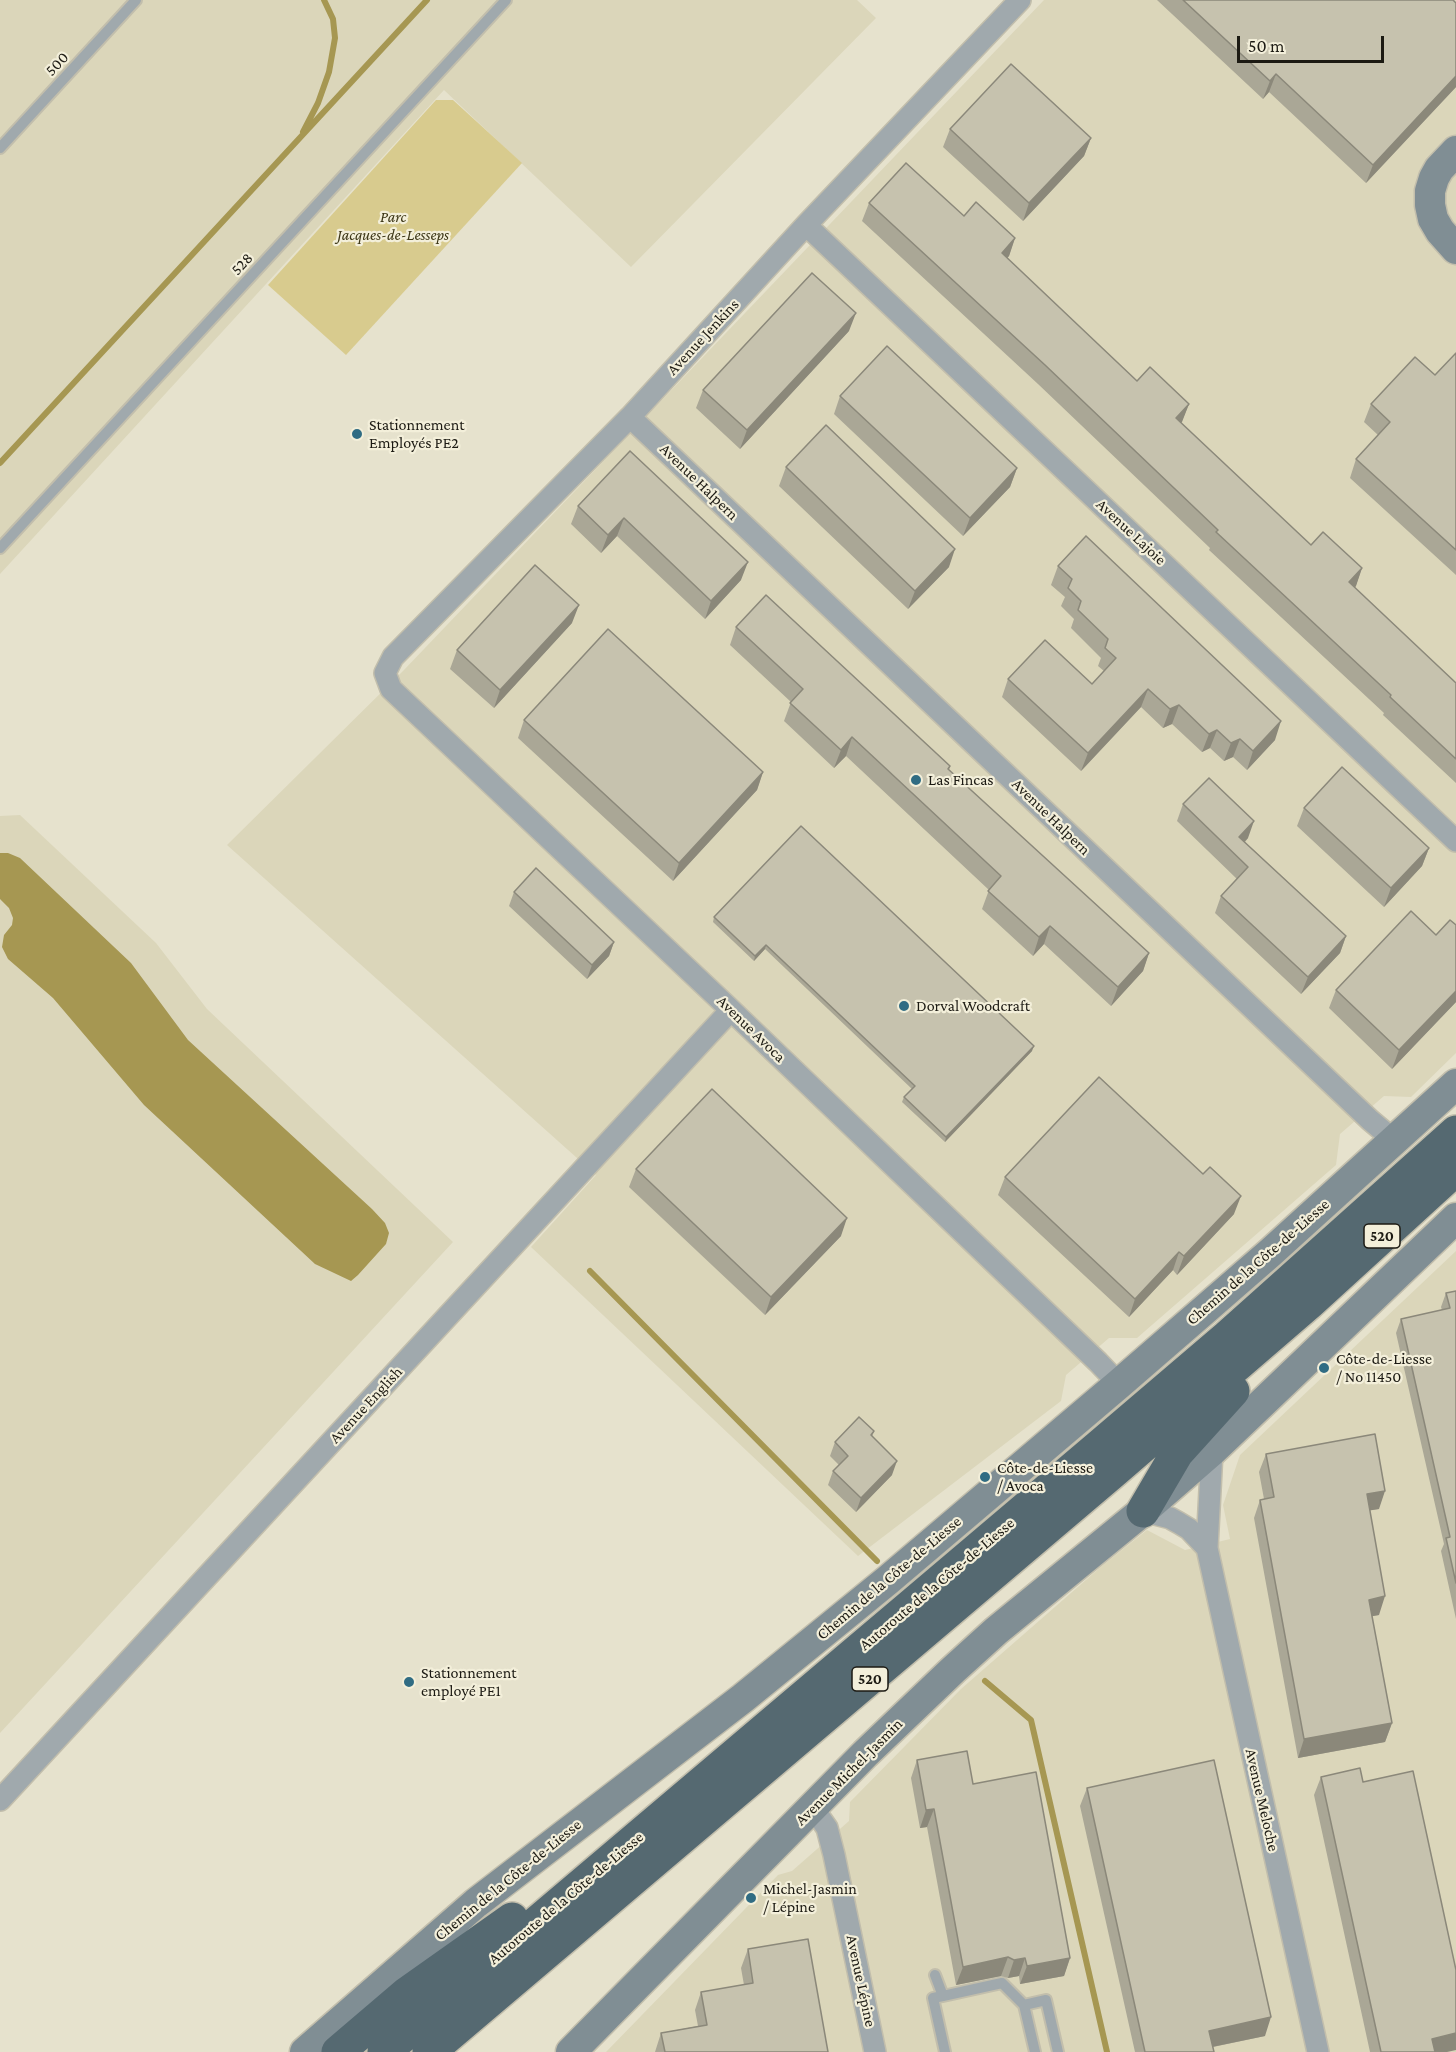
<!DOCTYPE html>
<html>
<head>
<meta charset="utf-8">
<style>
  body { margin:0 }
  #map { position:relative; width:1456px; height:2052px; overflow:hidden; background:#e6e2cd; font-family:"Crimson Pro",serif }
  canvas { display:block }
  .scale { position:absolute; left:1237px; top:36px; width:147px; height:27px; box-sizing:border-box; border:3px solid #1c1a13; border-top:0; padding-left:8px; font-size:18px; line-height:21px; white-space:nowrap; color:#1c1a13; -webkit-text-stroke:4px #f3efda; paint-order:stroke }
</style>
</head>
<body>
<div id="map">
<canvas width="1456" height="2052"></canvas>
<div class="scale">50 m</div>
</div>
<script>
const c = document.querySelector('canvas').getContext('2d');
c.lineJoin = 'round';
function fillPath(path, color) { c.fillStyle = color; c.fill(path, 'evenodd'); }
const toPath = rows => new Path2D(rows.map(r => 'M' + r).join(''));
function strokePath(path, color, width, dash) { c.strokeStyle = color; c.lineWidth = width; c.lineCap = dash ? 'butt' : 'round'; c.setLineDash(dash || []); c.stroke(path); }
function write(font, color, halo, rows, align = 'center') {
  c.font = font + ' "Crimson Pro",serif'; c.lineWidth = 4.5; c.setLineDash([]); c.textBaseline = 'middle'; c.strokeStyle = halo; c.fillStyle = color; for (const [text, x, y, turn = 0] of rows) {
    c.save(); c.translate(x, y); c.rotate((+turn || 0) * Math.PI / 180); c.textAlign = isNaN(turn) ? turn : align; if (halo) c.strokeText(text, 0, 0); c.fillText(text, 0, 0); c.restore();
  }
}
fillPath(toPath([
  [0,0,857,0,876,18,631,267,444,90,0,574],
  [1044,0,1456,0,1456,1053,1411,1097,1384,1096,1340,1134,1336,1165,1137,1338,1109,1338,1066,1375,1061,1401,858,1556,531,1247,596,1175,227,845,403,671],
  [20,815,156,943,207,1009,453,1242,0,1733,0,816],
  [1456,1251,1456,2052,606,2052,778,1875,792,1871,849,1821,850,1802,961,1689,1103,1565,1147,1530,1185,1550,1230,1539,1223,1505,1240,1455]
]), '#dbd6ba');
fillPath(toPath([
  [436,100,453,100,522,163,346,355,268,285]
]), '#d8cb8e');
fillPath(toPath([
  [0,853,8,853,20,858,131,963,188,1040,372,1209,385,1223,389,1233,386,1244,358,1275,351,1281,315,1264,144,1105,53,998,8,959,2,947,4,935,12,925,13,918,9,908,0,899]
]), '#a69752');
strokePath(toPath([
  [303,132,318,103,329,72,335,38,333,19,324,0],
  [0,463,427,0],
  [590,1271,877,1561],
  [985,1681,1031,1720,1107,2052]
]), '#a69752', 6);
const lane = toPath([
  [0,148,136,0],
  [0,548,506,0],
  [935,1975,943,1996,1002,1983,1024,2005,1035,2052],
  [943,1996,933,1998,945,2052],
  [1024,2005,1046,2000,1058,2052]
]);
const street = toPath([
  [1020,0,806,225,630,417,393,657,385,673,391,689,731,1010,1098,1362,1119,1384],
  [806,225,1456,841],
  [630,417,1370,1120,1395,1141],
  [1212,1451,1207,1548,1318,2052],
  [1143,1511,1170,1518,1179,1523,1189,1529,1207,1548],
  [0,1800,731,1010],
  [813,1808,827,1828,834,1855,875,2052]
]);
const secondary = toPath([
  [1456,151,1439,169,1434,178,1430,191,1430,205,1433,219,1440,231,1456,249],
  [305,2052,476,1903,743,1698,888,1580,1119,1384,1270,1253,1456,1084],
  [571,2052,865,1754,953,1670,996,1631,1143,1511,1212,1451,1456,1218]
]);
const highway = toPath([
  [1143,1511,1177,1453,1233,1391],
  [338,2052,406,1994,512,1919],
  [384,2052,1098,1447,1227,1337,1456,1132],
  [429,2052,1113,1472,1309,1303,1456,1169]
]);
strokePath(lane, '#c2beac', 14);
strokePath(street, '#c2beac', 24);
strokePath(secondary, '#c2beac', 33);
strokePath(highway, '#c2beac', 36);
strokePath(lane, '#a0a9ad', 10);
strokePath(street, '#a0a9ad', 21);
strokePath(secondary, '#808e94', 30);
strokePath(highway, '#556971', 33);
fillPath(toPath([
  [1157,0,1453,0,1456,3,1456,87,1366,183,1269,92,1263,99],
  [950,129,1091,138,1084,156,1023,221,943,147],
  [869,203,964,216,1015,238,1009,256,1007,258,1137,381,1189,404,1181,423,1311,545,1362,568,1355,588,1456,683,1456,783,1383,715,1384,713,1209,550,1210,548,1038,384,862,221],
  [849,331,740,449,696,408,703,390],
  [1456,353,1456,575,1350,478,1356,459,1378,435,1364,422,1371,404,1435,375],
  [840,396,1017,468,1010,487,963,536,834,414],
  [630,451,741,580,705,619,617,536,601,553,571,524,578,506],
  [786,467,949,567,908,609,779,486],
  [1058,566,1275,740,1247,770,1233,757,1224,761,1210,748,1202,752,1172,724,1163,728,1141,707,1081,771,1002,697,1008,679,1092,684,1104,671,1098,666,1101,658,1071,628,1074,619,1061,606,1065,597,1051,585],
  [572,623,494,708,450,669,457,650],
  [736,627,950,766,949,770,1149,953,1143,971,1111,1006,1044,944,1033,956,982,909,989,890,846,756,834,768,784,721,791,702,730,645],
  [524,720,763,772,757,790,673,881,518,738],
  [1183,804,1248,838,1245,842,1346,936,1340,953,1301,994,1215,913,1221,896,1237,879,1177,821],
  [1304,808,1429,848,1422,866,1384,907,1297,826],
  [514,892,614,942,609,956,587,979,509,906],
  [714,917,1032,1051,945,1142,902,1102,904,1097,912,1089,765,949,754,961,713,922],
  [1456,925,1456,1002,1392,1069,1329,1008,1336,990,1436,935],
  [636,1169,841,1236,765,1315,629,1187],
  [1005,1177,1234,1214,1177,1275,1173,1270,1129,1317,998,1195],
  [1456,1291,1456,1619,1441,1551,1444,1544,1396,1333,1401,1319,1442,1310,1441,1307,1446,1293],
  [874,1431,872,1437,892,1475,856,1512,828,1485,833,1471,839,1465,830,1456,835,1442],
  [1266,1454,1379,1509,1370,1510,1379,1615,1372,1616,1392,1723,1385,1742,1298,1758,1254,1518,1260,1500,1264,1499,1259,1472],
  [917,1760,973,1784,1070,1958,1064,1976,1020,1984,1019,1976,1008,1978,1001,1976,956,1985,927,1827,920,1828,911,1778],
  [1321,1777,1363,1782,1447,2052,1370,2052,1314,1795],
  [1087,1788,1265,2036,1213,2047,1214,2052,1135,2052,1080,1806],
  [748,1949,828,2052,655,2052,661,2033,698,2026,695,2010,701,1992,744,1985,741,1968]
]), '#aaa796');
fillPath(toPath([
  [1276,74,1269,92,1263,99,1270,81],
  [1456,76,1456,87,1366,183,1373,165],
  [1091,138,1084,156,1023,221,1029,203],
  [1015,238,1009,256,995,271,1002,253],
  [856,313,849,331,740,449,747,430],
  [1189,404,1182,422,1169,436,1176,418],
  [1017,468,1010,487,963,536,970,518],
  [624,518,617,536,601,553,608,535],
  [955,549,949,567,908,609,915,591],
  [748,562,741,580,705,619,711,601],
  [1362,568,1356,586,1342,601,1349,582],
  [579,605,572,623,494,708,500,690],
  [1148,689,1141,707,1081,771,1088,753],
  [1179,705,1172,724,1163,728,1170,709],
  [1281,721,1275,740,1247,770,1253,751],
  [1217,730,1210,748,1202,752,1209,734],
  [852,737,846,756,834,768,841,750],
  [1240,739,1233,757,1224,761,1231,743],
  [763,772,757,790,673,881,679,863],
  [1254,821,1248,838,1233,854,1239,837],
  [1429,848,1422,866,1384,907,1391,888],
  [1050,926,1044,944,1033,956,1039,937],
  [1346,936,1340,953,1301,994,1308,977],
  [614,942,609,956,587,979,592,965],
  [766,945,765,949,754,961,755,956],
  [1149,953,1143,971,1111,1006,1118,987],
  [1456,991,1456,1002,1392,1069,1399,1050],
  [1034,1046,1032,1051,945,1142,946,1137],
  [1241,1196,1234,1214,1177,1275,1184,1256],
  [847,1218,841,1236,765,1315,771,1297],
  [1179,1252,1173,1270,1129,1317,1135,1299],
  [897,1461,892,1475,856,1512,861,1498],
  [1385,1491,1379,1509,1360,1512,1367,1494],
  [1385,1596,1379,1615,1362,1618,1369,1600],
  [1392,1723,1385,1742,1298,1758,1304,1739],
  [934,1809,927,1827,920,1828,926,1810],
  [1008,1957,1001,1976,956,1985,963,1967],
  [1025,1958,1019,1976,1008,1978,1014,1960],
  [1070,1958,1064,1976,1020,1984,1027,1966],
  [1271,2017,1265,2036,1202,2049,1209,2031],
  [1456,2033,1456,2050,1447,2052,1427,2052,1432,2039]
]), '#8b887a');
const building = toPath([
  [1183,0,1453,0,1456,3,1456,76,1373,165,1276,74,1270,81,1183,0],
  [1011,64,1091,138,1029,203,950,129,1011,64],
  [906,163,964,216,976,202,1015,238,1002,253,1137,381,1150,367,1189,404,1176,418,1311,545,1323,532,1362,568,1349,582,1456,683,1456,759,1390,697,1391,695,1216,532,1218,530,1045,365,869,203,906,163],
  [812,273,856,313,747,430,703,390,812,273],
  [887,346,1017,468,970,518,840,396,887,346],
  [1456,353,1456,550,1356,459,1390,422,1371,404,1415,357,1435,375,1456,353],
  [826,425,955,549,915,591,786,467,826,425],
  [630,451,748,562,711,601,624,518,608,535,578,506,630,451],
  [1086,536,1281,721,1253,751,1240,739,1231,743,1217,730,1209,734,1179,705,1170,709,1148,689,1088,753,1008,679,1045,640,1092,684,1116,658,1105,648,1108,639,1078,610,1081,601,1068,588,1072,579,1058,566,1086,536],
  [535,565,579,605,500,690,457,650,535,565],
  [766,595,950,766,948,769,1149,953,1118,987,1050,926,1039,937,988,891,1001,876,852,737,841,750,790,703,803,689,736,627,766,595],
  [608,629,763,772,679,863,524,720,608,629],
  [1342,767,1429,848,1391,888,1304,808,1342,767],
  [1209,778,1254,821,1239,837,1346,936,1308,977,1221,896,1248,867,1183,804,1209,778],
  [801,826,1034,1046,946,1137,904,1097,915,1086,766,945,755,956,714,917,801,826],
  [536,868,614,942,592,965,514,892,536,868],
  [1411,911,1436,935,1450,920,1456,925,1456,991,1399,1050,1336,990,1411,911],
  [1099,1077,1203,1174,1210,1167,1241,1196,1184,1256,1179,1252,1135,1299,1005,1177,1099,1077],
  [712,1089,847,1218,771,1297,636,1169,712,1089],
  [1456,1291,1456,1583,1446,1538,1450,1537,1401,1319,1450,1308,1446,1293,1456,1291],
  [859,1417,874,1431,871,1435,897,1461,861,1498,833,1471,848,1456,835,1442,859,1417],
  [1375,1434,1385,1491,1367,1494,1385,1596,1369,1600,1392,1723,1304,1739,1260,1500,1274,1497,1266,1454,1375,1434],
  [967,1751,973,1784,1036,1772,1070,1958,1027,1966,1025,1958,1014,1960,1008,1957,963,1967,934,1809,926,1810,917,1760,967,1751],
  [1214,1760,1271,2017,1209,2031,1214,2052,1145,2052,1087,1788,1214,1760],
  [1360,1768,1363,1782,1413,1771,1456,1970,1456,2033,1432,2039,1435,2052,1381,2052,1321,1777,1360,1768],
  [808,1939,828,2052,665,2052,661,2033,707,2025,701,1992,753,1983,748,1949,808,1939]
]);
fillPath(building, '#c6c2ae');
strokePath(building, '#8b887a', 1.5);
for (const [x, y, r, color] of [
  [357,434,6,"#306c83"],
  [916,780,6,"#306c83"],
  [904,1006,6,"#306c83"],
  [1324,1368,6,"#306c83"],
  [985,1477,6,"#306c83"],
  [409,1682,6,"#306c83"],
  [751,1898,6,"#306c83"]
]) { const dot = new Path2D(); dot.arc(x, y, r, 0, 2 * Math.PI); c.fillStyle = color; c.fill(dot); strokePath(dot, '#f3efda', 2); }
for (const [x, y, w] of [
  [1382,1236,36],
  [870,1679,36]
]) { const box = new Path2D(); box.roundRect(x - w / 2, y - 12, w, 24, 4.5); c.fillStyle = '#f3efda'; c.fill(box); strokePath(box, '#1c1a13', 1.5); }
write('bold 15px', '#1c1a13', null, [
  ["520",1382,1236],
  ["520",870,1679]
]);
write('16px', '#1c1a13', '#f3efda', [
  ["500",57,64,-47],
  ["528",242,264,-47],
  ["Avenue Jenkins",703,337,-47],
  ["Avenue Halpern",699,482,44],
  ["Avenue Lajoie",1131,532,43],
  ["Avenue Halpern",1051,817,44],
  ["Avenue Avoca",751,1029,44],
  ["Chemin de la Côte-de-Liesse",1258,1262,-41],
  ["Avenue English",366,1405,-47],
  ["Chemin de la Côte-de-Liesse",889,1578,-40],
  ["Autoroute de la Côte-de-Liesse",937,1584,-40],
  ["Avenue Michel-Jasmin",849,1772,-45],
  ["Avenue Meloche",1262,1800,77],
  ["Chemin de la Côte-de-Liesse",508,1880,-39],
  ["Autoroute de la Côte-de-Liesse",566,1898,-40],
  ["Avenue Lépine",861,1981,78]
]);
write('italic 16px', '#3c3616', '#f3efda', [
  ["Parc",393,217],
  ["Jacques-de-Lesseps",393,235]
]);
write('16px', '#1c1a13', '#f3efda', [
  ["Stationnement",369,425],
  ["Employés PE2",369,443],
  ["Las Fincas",928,780],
  ["Dorval Woodcraft",916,1006],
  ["Côte-de-Liesse",1336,1359],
  ["/ No 11450",1336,1377],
  ["Côte-de-Liesse",997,1468],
  ["/ Avoca",997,1486],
  ["Stationnement",421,1673],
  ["employé PE1",421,1691],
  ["Michel-Jasmin",763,1889],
  ["/ Lépine",763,1907]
], 'left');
</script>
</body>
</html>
